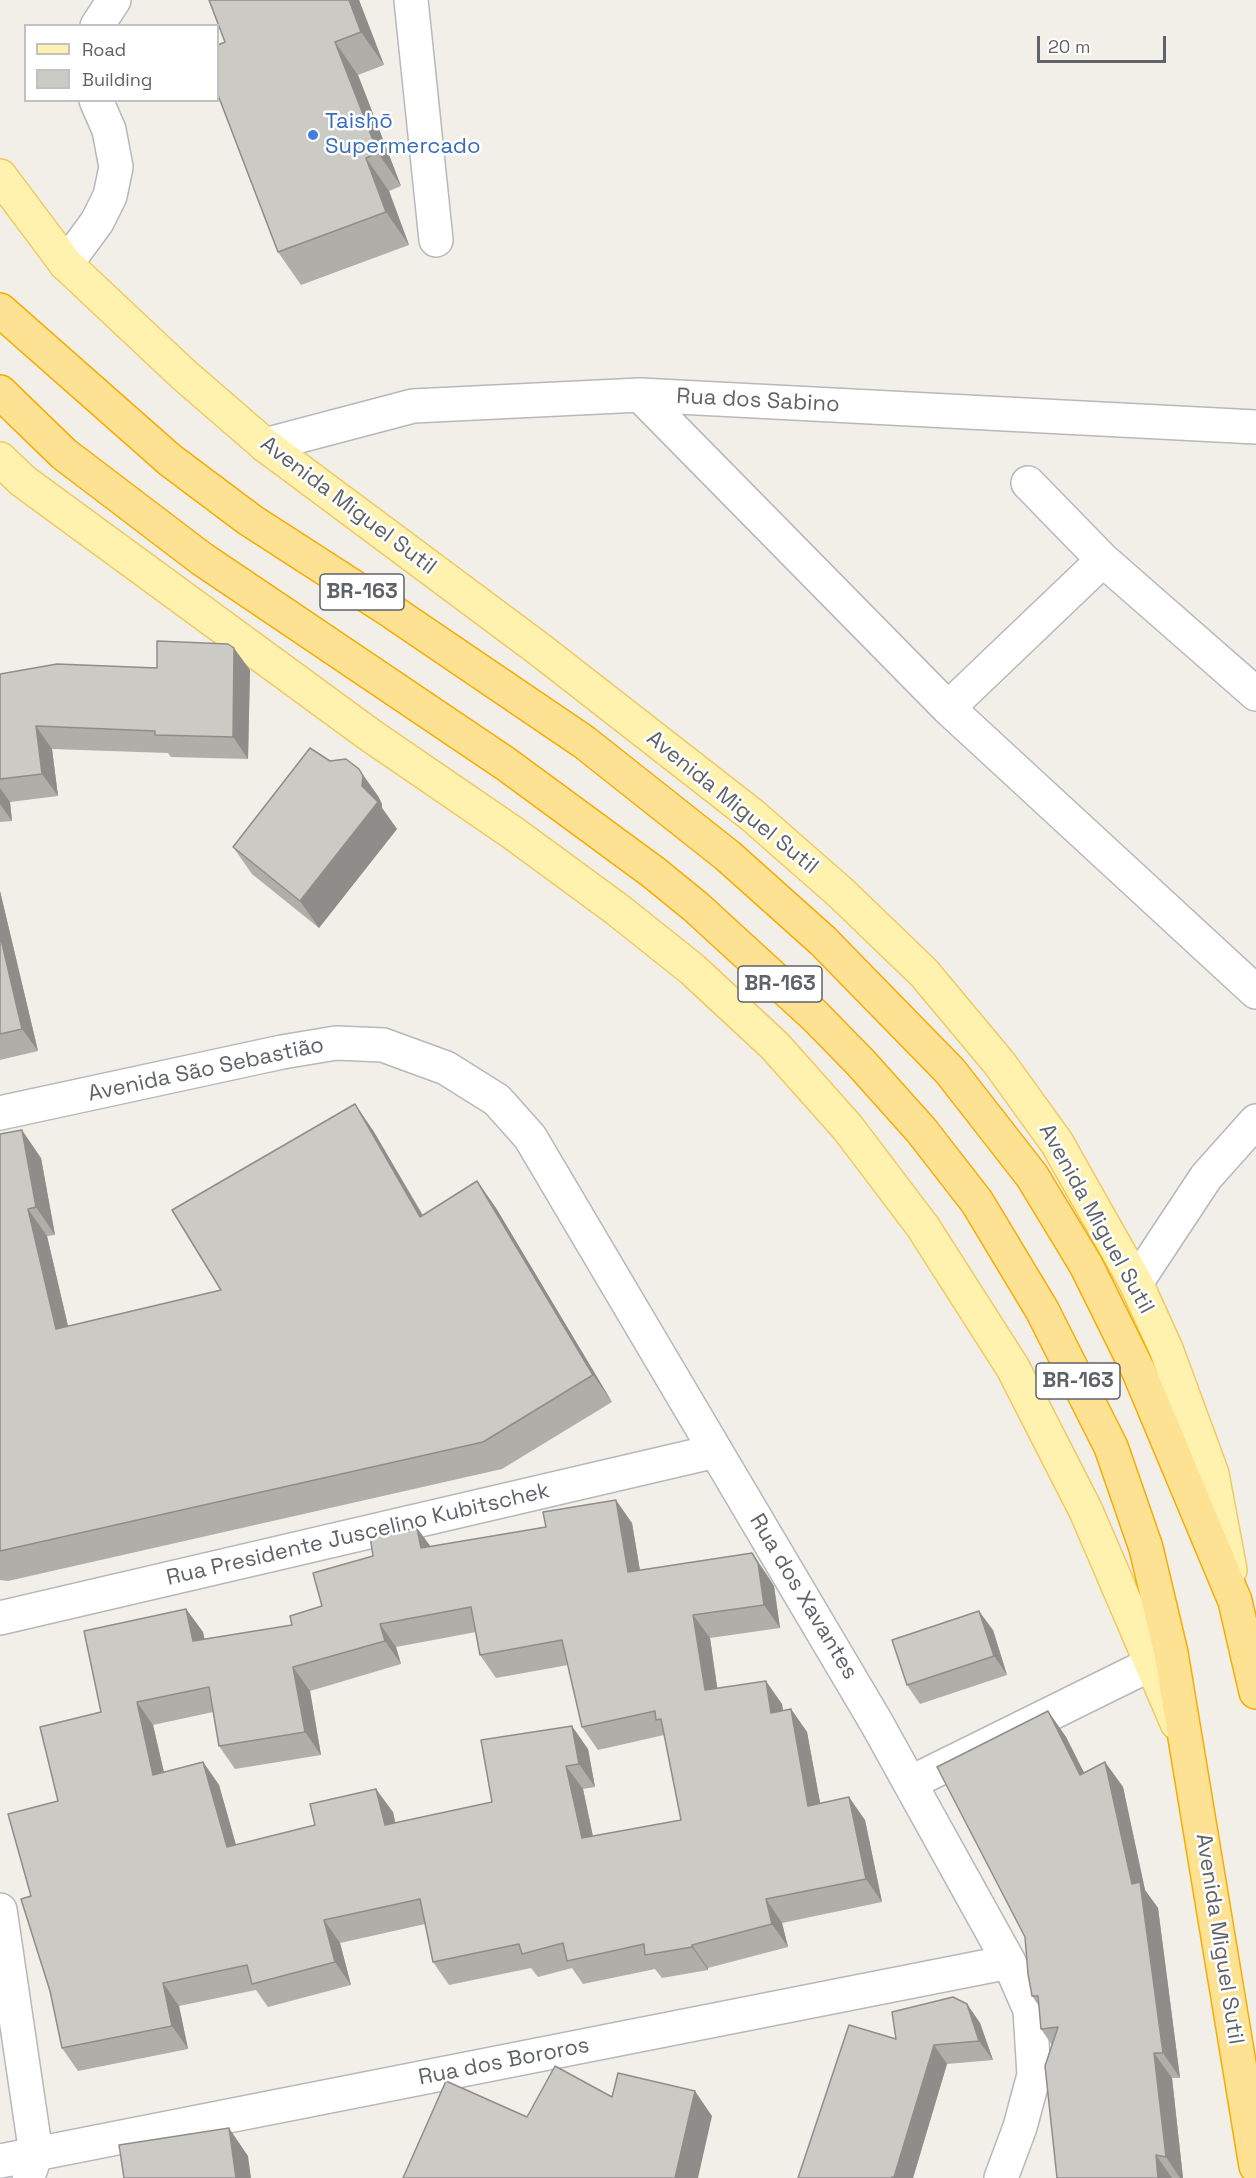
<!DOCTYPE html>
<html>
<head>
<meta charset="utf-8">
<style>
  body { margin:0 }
  #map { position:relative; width:1256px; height:2178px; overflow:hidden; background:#f1efe8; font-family:"Space Grotesk",sans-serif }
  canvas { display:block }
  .legend { position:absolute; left:24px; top:24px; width:195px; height:78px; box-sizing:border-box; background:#fff; border:2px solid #bfc1c3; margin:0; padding:8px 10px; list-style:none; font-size:18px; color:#5f6368 }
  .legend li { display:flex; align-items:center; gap:12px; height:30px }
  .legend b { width:30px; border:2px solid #bfc1c3 }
  .scale { position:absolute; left:1037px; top:36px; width:129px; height:27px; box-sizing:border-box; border:3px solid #5f6368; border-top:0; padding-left:8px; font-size:18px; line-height:21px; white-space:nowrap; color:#5f6368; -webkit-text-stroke:4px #fff; paint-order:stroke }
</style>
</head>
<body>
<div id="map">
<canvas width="1256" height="2178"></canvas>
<ul class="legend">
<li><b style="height:8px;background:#fff2af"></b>Road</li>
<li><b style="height:16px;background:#cccac5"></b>Building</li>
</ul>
<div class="scale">20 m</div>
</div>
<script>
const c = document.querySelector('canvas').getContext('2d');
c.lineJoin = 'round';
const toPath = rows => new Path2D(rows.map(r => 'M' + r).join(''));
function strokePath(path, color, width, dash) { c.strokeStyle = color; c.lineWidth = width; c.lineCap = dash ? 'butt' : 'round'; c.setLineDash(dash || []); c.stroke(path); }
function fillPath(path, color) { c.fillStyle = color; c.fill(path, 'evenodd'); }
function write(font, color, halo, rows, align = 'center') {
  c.font = font + ' "Space Grotesk",sans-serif'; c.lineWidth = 5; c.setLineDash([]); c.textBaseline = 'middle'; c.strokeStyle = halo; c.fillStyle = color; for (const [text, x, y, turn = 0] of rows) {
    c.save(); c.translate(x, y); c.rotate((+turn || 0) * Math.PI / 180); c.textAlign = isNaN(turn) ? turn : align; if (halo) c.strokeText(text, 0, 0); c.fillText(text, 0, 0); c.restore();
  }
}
const minor = toPath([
  [411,0,436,240],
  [97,26,114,0],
  [66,264,97,222,110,196,116,167,109,130,96,100],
  [640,395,948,708,1256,992],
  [265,445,413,406,640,395,1256,427],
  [1028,483,1103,560,1256,694],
  [948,708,1103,560],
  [0,1113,282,1052,336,1043,383,1045,446,1068,497,1100,530,1137,876,1722,1009,1962,1030,2010,1034,2075,1020,2127,1001,2178],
  [1136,1283,1206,1177,1256,1121],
  [0,1618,716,1451],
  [910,1783,1151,1664],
  [0,1910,36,2154,29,2174],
  [0,2161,1009,1962]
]);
const major = toPath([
  [0,176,66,264,183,374,265,445,539,649,752,815,841,893,924,973,1000,1064,1057,1143,1136,1283,1166,1349,1212,1474,1230,1570],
  [0,459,23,481,370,735,513,833,618,910,692,969,775,1046,848,1128,923,1227,1013,1368,1086,1511,1177,1723]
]);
const highway = toPath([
  [0,310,170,460,250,520,394,613,584,742,728,856,823,941,950,1071,1032,1176,1086,1265,1139,1372,1235,1601,1256,1692],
  [0,392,64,454,202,559,506,764,653,872,696,907,815,1016,861,1063,921,1130,977,1202,1042,1310,1111,1447,1146,1548,1171,1653,1256,2166]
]);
strokePath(minor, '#b5b8bc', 36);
strokePath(major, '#f2c960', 36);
strokePath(highway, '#f9ab00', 36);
strokePath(minor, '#fff', 33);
strokePath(major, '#fff2af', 33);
strokePath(highway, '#fde293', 33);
fillPath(toPath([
  [359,0,384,65,358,75,401,186,389,191,409,245,301,285,278,252,218,95],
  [157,668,250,670,248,759,171,757,168,753,52,749,58,796,10,802,12,821,0,822,0,674],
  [378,796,382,804,382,808,397,829,319,928,252,874,233,847],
  [0,891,38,1051,0,1060],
  [355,1104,374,1132,423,1215,477,1181,496,1208,612,1402,502,1469,8,1581,0,1580,0,1134,41,1158,55,1235,47,1236,68,1326,221,1290],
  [632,1523,640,1570,752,1553,768,1576,774,1586,780,1628,710,1638,717,1688,782,1704,783,1711,791,1709,807,1732,820,1803,865,1820,882,1902,782,1923,788,1947,708,1968,708,1970,662,1978,655,1969,583,1984,572,1968,538,1977,531,1968,449,1985,433,1962,425,1924,340,1943,351,1985,268,2007,256,1990,179,2006,188,2049,78,2071,62,2048,31,1896,58,1801,101,1712,186,1609,203,1632,204,1639,292,1625,322,1606,430,1547],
  [476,1632,480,1655,496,1678,568,1665,582,1727,598,1750,664,1735,681,1820,593,1836,583,1789,595,1787,588,1749,492,1802,395,1823,393,1812,236,1845,219,1785,203,1762,164,1773,153,1725,213,1712,219,1746,235,1769,321,1755,310,1691,401,1664,396,1647],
  [993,1630,1007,1675,920,1704,907,1685],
  [1048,1711,1066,1737,1084,1773,1105,1762,1123,1787,1145,1890,1158,1908,1180,2078,1172,2078,1183,2178,1057,2178,1052,2045,1041,2029,1039,2006,1032,1996],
  [967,2004,980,2023,993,2060,947,2064,913,2178,798,2178,896,2039]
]), '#afaea9');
fillPath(toPath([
  [349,0,359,0,384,65,361,32],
  [335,42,358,75,401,186,378,153],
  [366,158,389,191,409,245,386,212],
  [234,648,250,670,248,759,233,737],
  [36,726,52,749,58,796,42,774],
  [359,769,378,796,382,804,382,808,397,829,319,928,300,901,362,786],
  [0,788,10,802,12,821,0,804],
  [0,891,38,1051,22,1029,0,935],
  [355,1104,374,1132,439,1244,420,1217],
  [22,1130,41,1158,55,1235,36,1207],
  [477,1181,496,1208,612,1402,593,1375],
  [28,1209,47,1236,75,1356,56,1329],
  [616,1500,632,1523,644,1595,628,1572],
  [417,1528,434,1551,421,1548],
  [752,1553,774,1586,780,1628,764,1605],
  [186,1609,203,1632,210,1664,193,1641],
  [979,1611,993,1630,1007,1675,994,1656],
  [693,1615,710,1638,721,1713,705,1690],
  [380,1624,396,1647,401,1664,385,1641],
  [293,1667,310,1691,321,1755,305,1732],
  [766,1681,782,1704,787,1736,771,1713],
  [137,1702,153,1725,170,1798,153,1775],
  [791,1709,807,1732,825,1829,808,1806],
  [1048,1711,1066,1737,1098,1800,1080,1775],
  [572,1726,588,1749,595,1787,579,1764],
  [203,1762,219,1785,243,1870,227,1847],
  [1105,1762,1123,1787,1145,1890,1158,1908,1180,2078,1163,2053,1132,1884],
  [566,1766,583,1789,598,1861,582,1838],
  [376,1789,393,1812,401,1848,385,1825],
  [849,1797,865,1820,882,1902,866,1879],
  [766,1899,782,1923,788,1947,772,1924],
  [324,1920,340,1943,351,1985,335,1962],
  [692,1945,708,1968,708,1970,692,1947],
  [163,1983,179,2006,188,2049,172,2026],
  [967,2004,980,2023,993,2060,979,2041],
  [934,2045,947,2064,913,2178,894,2178,894,2177],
  [1154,2053,1172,2078,1183,2178,1180,2178,1166,2157],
  [695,2091,712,2116,698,2178,675,2178],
  [229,2128,248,2156,251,2178,236,2178],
  [1156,2155,1172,2178,1158,2178]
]), '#8f8d8a');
const building = toPath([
  [209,0,349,0,361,32,335,42,378,153,366,158,386,212,278,252,218,95,218,45,225,42,209,0],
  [157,641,228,644,234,648,233,737,155,735,155,731,36,726,42,774,0,779,0,674,57,664,157,668,157,641],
  [310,748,330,761,346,759,359,769,363,776,362,786,378,802,300,901,233,847,310,748],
  [0,935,22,1029,0,1034,0,935],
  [355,1104,420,1217,477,1181,593,1375,483,1442,0,1551,0,1134,22,1130,36,1207,28,1209,56,1329,221,1290,172,1210,355,1104],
  [616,1500,628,1572,752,1553,758,1563,764,1605,693,1615,705,1690,766,1681,771,1713,791,1709,808,1806,849,1797,866,1879,766,1899,772,1924,692,1945,692,1947,645,1955,644,1944,567,1961,563,1943,522,1954,519,1944,433,1962,420,1899,324,1920,335,1962,252,1984,247,1965,163,1983,172,2026,62,2048,50,1991,21,1899,31,1896,8,1814,58,1801,40,1727,101,1712,84,1631,186,1609,193,1641,292,1625,290,1616,322,1606,313,1573,373,1556,370,1536,417,1528,421,1548,546,1527,543,1512,616,1500],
  [471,1607,480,1655,562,1640,582,1727,655,1711,656,1720,661,1719,681,1820,582,1838,566,1766,579,1764,572,1726,481,1740,492,1802,385,1825,376,1789,310,1804,315,1825,227,1847,203,1762,153,1775,137,1702,209,1687,219,1746,305,1732,293,1667,385,1641,380,1624,471,1607],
  [979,1611,994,1656,907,1685,892,1640,979,1611],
  [1048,1711,1080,1775,1105,1762,1132,1884,1140,1882,1163,2053,1154,2053,1166,2157,1156,2155,1158,2178,1057,2178,1045,2066,1058,2027,1041,2029,1038,1996,1032,1996,1028,1974,1025,1937,937,1767,1048,1711],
  [953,1997,967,2004,979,2041,934,2045,894,2177,892,2177,891,2178,798,2178,849,2025,896,2039,892,2012,953,1997],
  [555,2066,612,2097,618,2073,695,2091,675,2178,403,2178,446,2081,527,2117,555,2066],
  [229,2128,236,2178,124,2178,119,2145,229,2128]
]);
fillPath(building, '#cccac5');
strokePath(building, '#8f8d8a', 1.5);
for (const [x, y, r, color] of [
  [313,135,6,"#3f7fe0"]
]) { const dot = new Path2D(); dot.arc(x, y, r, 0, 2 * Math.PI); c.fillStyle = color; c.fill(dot); strokePath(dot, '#fff', 2); }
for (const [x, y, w] of [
  [362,592,84],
  [780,984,84],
  [1078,1381,84]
]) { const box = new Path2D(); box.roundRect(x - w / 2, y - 18, w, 36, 4.5); c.fillStyle = '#fff'; c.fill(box); strokePath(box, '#5f6368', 1.5); }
write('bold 21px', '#5f6368', null, [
  ["BR-163",362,592],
  ["BR-163",780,984],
  ["BR-163",1078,1381]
]);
write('22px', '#366cbe', '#fff', [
  ["Taishō",325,122],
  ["Supermercado",325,147]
], 'left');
write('22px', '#5f6368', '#fff', [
  ["Rua dos Sabino",758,401,3],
  ["Avenida Miguel Sutil",348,506,37],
  ["Avenida Miguel Sutil",732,803,39],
  ["Avenida São Sebastião",206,1070,-12],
  ["Avenida Miguel Sutil",1096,1219,61],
  ["Rua Presidente Juscelino Kubitschek",358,1535,-13],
  ["Rua dos Xavantes",803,1597,59],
  ["Avenida Miguel Sutil",1219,1939,81],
  ["Rua dos Bororos",504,2062,-11]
]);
</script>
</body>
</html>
